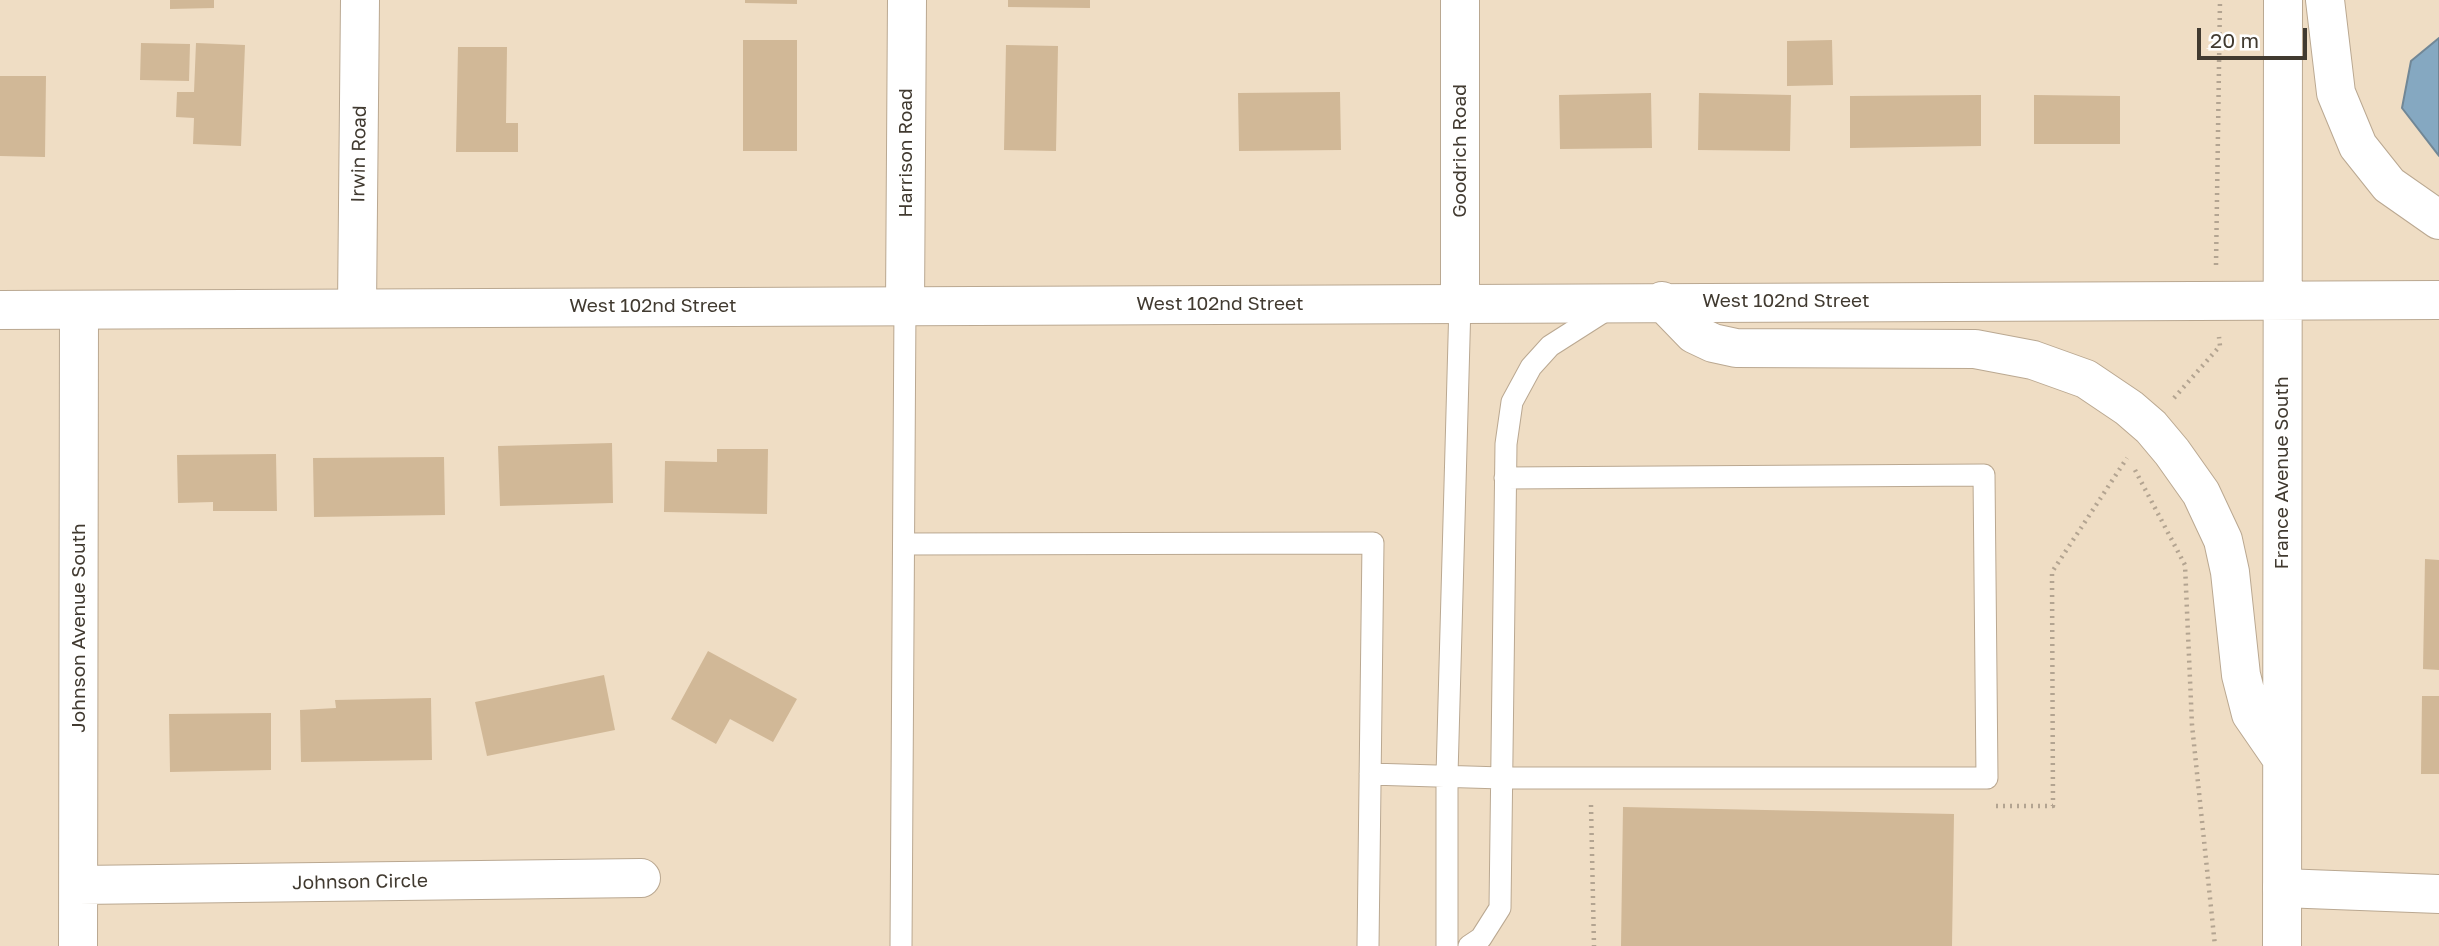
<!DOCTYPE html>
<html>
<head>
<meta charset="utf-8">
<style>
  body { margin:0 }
  #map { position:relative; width:2439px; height:946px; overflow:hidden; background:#efddc4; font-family:"Golos Text",sans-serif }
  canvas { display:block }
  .scale { position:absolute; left:2197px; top:28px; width:110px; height:32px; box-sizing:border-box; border:4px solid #413a30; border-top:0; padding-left:9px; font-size:21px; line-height:24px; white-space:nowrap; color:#413a30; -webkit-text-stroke:5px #fff; paint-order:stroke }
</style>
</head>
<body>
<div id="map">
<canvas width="2439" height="946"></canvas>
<div class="scale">20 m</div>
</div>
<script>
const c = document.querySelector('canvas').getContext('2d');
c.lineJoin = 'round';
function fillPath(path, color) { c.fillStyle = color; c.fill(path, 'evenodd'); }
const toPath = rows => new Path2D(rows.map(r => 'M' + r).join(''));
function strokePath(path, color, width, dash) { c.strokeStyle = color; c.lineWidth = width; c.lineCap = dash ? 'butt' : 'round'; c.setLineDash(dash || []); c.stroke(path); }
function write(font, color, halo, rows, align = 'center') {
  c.font = font + ' "Golos Text",sans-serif'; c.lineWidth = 5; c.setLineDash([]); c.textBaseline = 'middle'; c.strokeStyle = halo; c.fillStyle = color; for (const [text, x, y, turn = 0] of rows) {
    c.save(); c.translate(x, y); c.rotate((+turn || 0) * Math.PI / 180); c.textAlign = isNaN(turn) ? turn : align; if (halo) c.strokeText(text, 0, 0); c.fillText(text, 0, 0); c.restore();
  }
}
const water = toPath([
  [2439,38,2439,156,2402,108,2411,61,2439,38]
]);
fillPath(water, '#85a8c1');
strokePath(water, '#718796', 2);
fillPath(toPath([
  [170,0,214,0,214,8,170,9],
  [745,0,797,0,797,4,745,3],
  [1008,0,1090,0,1090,8,1008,7],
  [743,40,797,40,797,151,743,151],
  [1832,40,1833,85,1787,86,1787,41],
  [141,43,190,44,189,81,140,80],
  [196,43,245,45,241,146,193,144,194,118,176,117,177,92,194,92],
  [1006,45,1058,46,1056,151,1004,150],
  [458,47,507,47,506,123,518,123,518,152,456,152],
  [0,76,46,76,45,157,0,156],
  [1340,92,1341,150,1239,151,1238,93],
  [1651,93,1652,148,1560,149,1559,95],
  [1699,93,1791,95,1790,151,1698,150],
  [1981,95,1981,146,1850,148,1850,96],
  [2034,95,2120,96,2120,144,2034,144],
  [612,443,613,503,500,506,498,446],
  [717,449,768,449,767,514,664,512,665,461,717,462],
  [276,454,277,511,213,511,213,502,178,503,177,455],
  [444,457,445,515,314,517,313,458],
  [2425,559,2439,560,2439,670,2423,669],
  [708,651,797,699,773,742,730,719,716,744,671,719],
  [604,675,615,730,487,756,475,702],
  [2422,696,2439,696,2439,774,2421,774],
  [431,698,432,760,301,762,300,710,336,708,335,700],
  [271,713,271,770,170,772,169,714],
  [1623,807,1954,814,1952,946,1621,946]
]), '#d1b897');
const lane = toPath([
  [904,544,1373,543,1368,946],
  [1370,774,1502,778,1987,778,1984,475,1505,478],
  [901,946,905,305],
  [1447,946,1447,775,1460,303],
  [1469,946,1481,938,1500,908,1506,444,1512,402,1531,367,1550,346,1608,309]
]);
const street = toPath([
  [1460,0,1460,303],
  [905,305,907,0],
  [357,307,360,0],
  [79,885,641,878],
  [2282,888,2439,894],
  [78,946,79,310]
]);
const secondary = toPath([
  [2325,0,2336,93,2358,146,2389,185,2439,220],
  [1662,301,1694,334,1713,343,1736,348,1975,349,2033,360,2086,379,2129,408,2151,427,2172,452,2201,493,2223,540,2230,572,2241,675,2251,714,2282,759],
  [0,310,2439,300],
  [2282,946,2283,0]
]);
strokePath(lane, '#baa891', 23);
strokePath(street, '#baa891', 40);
strokePath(secondary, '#baa891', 40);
strokePath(toPath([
  [2216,265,2220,0],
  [2174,398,2220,346,2219,337],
  [2135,470,2185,565,2192,725,2215,946],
  [1591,805,1594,946],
  [1996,806,2053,806,2052,572,2127,458]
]), '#b3a491', 4.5, [2, 5]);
strokePath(lane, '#fff', 21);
strokePath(street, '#fff', 38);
strokePath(secondary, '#fff', 38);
write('19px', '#413a30', '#fff', [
  ["Goodrich Road",1460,151,-90],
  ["Harrison Road",906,153,-90],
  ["Irwin Road",359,154,-89],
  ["West 102nd Street",1786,301],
  ["West 102nd Street",1220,304],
  ["West 102nd Street",653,306],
  ["France Avenue South",2282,473,-90],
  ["Johnson Avenue South",79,628,-90],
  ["Johnson Circle",360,882,-1]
]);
</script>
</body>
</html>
